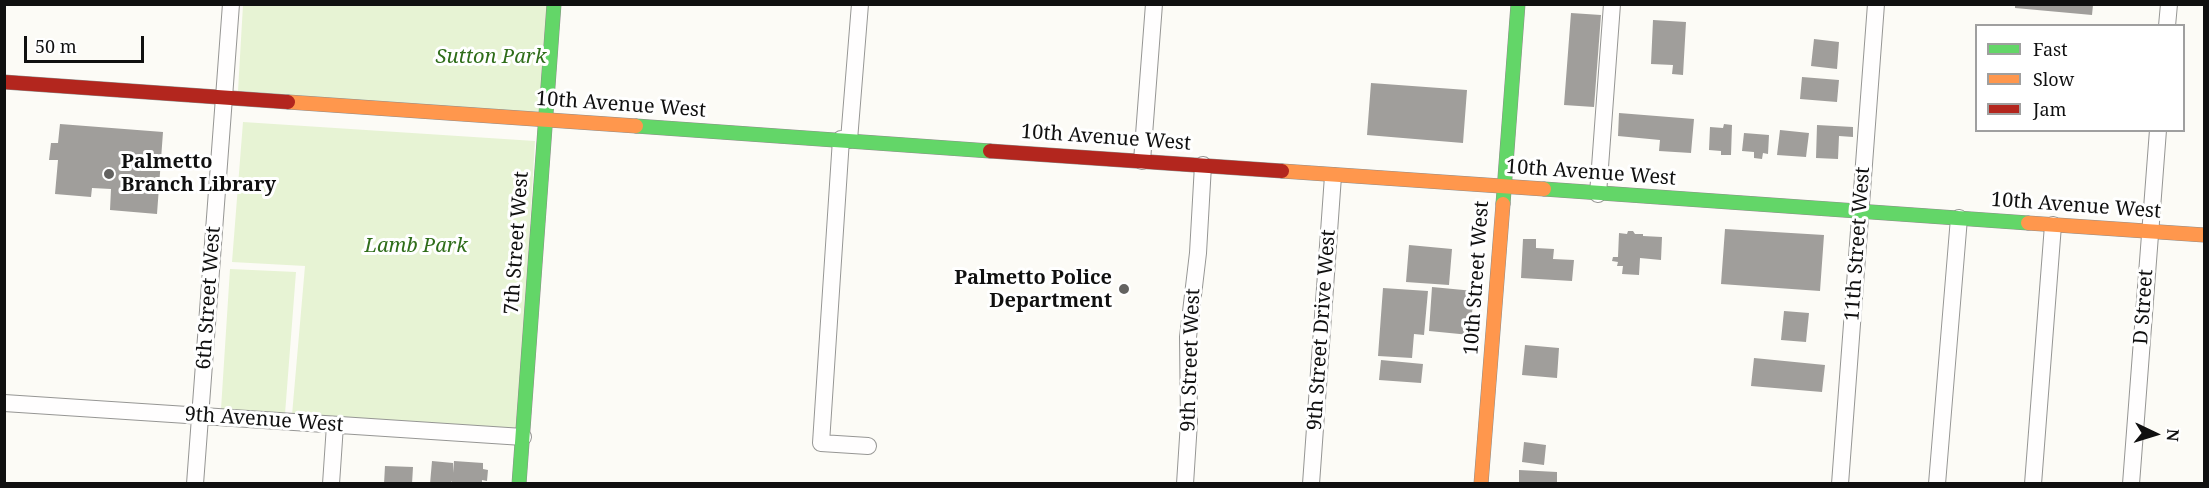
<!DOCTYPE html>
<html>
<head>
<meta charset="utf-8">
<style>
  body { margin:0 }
  #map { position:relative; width:2209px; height:488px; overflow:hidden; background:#fcfbf6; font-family:"Noto Serif",serif }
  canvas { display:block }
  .frame { position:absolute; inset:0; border:6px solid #101010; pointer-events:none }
  .legend { position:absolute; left:1975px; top:24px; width:210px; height:108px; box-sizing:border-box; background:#fff; border:2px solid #9f9f9f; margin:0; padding:8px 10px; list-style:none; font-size:18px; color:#101010 }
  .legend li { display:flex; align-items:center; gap:12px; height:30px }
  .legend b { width:30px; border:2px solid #9f9f9f }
  .north { position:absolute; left:2125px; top:404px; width:60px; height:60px; -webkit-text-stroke:4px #fff; paint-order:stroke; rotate:94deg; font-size:16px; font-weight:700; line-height:24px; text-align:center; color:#101010 }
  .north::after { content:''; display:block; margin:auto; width:21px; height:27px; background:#101010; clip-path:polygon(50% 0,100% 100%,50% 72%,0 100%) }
  .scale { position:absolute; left:24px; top:36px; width:120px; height:27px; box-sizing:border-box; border:3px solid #101010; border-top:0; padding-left:8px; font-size:18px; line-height:21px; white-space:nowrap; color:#101010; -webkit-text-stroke:4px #fff; paint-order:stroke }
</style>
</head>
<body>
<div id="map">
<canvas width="2209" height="488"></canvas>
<div class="frame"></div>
<ul class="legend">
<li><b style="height:8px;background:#63d668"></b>Fast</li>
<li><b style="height:8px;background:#ff974d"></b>Slow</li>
<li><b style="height:8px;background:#b3261e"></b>Jam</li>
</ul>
<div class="north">N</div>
<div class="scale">50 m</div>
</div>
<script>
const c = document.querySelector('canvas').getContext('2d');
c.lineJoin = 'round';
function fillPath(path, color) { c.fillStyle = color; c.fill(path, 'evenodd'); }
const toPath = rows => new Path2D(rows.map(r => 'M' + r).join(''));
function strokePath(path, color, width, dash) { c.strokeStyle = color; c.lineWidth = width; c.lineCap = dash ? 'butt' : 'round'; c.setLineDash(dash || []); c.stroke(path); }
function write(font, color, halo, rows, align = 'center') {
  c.font = font + ' "Noto Serif",serif'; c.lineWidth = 6; c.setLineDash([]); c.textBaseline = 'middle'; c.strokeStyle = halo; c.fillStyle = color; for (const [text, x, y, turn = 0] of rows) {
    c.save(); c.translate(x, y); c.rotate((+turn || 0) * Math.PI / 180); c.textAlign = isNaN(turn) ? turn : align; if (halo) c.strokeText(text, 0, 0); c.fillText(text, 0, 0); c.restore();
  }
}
fillPath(toPath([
  [243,5,548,5,541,114,238,91],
  [243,122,535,141,518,433,292,415,305,266,232,262],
  [230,269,296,272,285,414,221,409]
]), '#e7f3d4');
fillPath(toPath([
  [2015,5,2093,5,2092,15,2015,8],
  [1571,13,1601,15,1594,107,1564,105],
  [1653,20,1686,22,1683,75,1672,74,1673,65,1651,64],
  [1814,39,1839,42,1837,69,1811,66],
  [1802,77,1839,80,1837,102,1800,99],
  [1371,83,1467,90,1463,143,1367,135],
  [1619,113,1694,119,1691,153,1659,151,1660,140,1618,136],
  [60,124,163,132,157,214,110,210,111,189,92,188,91,197,55,194,58,160,49,160,51,143,58,143],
  [1724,124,1732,125,1731,155,1721,155,1721,151,1709,150,1710,127,1723,128],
  [1817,125,1853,127,1853,137,1839,136,1838,159,1816,158],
  [1780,130,1809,133,1806,157,1777,155],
  [1744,133,1769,135,1768,154,1763,153,1762,159,1754,158,1754,152,1742,151],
  [1725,229,1824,235,1820,291,1721,284],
  [1628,231,1633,231,1635,234,1643,234,1643,236,1662,237,1661,260,1640,258,1639,275,1622,274,1623,266,1617,266,1618,262,1612,261,1613,257,1618,257,1619,233,1627,234],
  [1523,239,1536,239,1536,248,1554,249,1553,259,1574,260,1572,281,1521,278],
  [1409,245,1452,249,1449,285,1406,282],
  [1432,287,1474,291,1470,335,1429,331],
  [1383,288,1428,291,1424,335,1414,334,1412,358,1378,356],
  [1784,311,1809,313,1806,342,1781,340],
  [1525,345,1559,348,1557,378,1522,375],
  [1754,358,1825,365,1822,392,1751,386],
  [1381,360,1423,364,1421,383,1379,380],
  [1524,442,1546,445,1544,465,1522,462],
  [432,461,453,463,453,473,454,461,483,463,483,469,488,470,487,481,482,480,482,484,453,484,451,481,451,484,430,484],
  [385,466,413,467,412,484,384,484],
  [1519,470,1557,472,1557,484,1519,484]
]), '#a09e9b');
const street = toPath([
  [2167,26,2169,4],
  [841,139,821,443,868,446],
  [849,140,860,4],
  [1142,161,1154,4],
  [1598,194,1612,4],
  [4,403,523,437],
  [195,484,231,4],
  [331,484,335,425],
  [1185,484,1189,422,1188,337,1198,253,1203,165],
  [1311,484,1333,176],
  [1840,484,1876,4],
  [1937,484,1959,218],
  [2033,484,2053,225],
  [2131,484,2158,130]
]);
const fast = toPath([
  [636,126,990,151],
  [1544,189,2028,223],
  [1503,204,1518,4],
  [519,484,554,4]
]);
const slow = toPath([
  [288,102,636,126],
  [1282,171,1544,189],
  [2028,223,2204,235],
  [1481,484,1503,204]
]);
const jam = toPath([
  [4,82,288,102],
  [990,151,1282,171]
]);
strokePath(street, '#969694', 18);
strokePath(fast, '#8d8c8a', 15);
strokePath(slow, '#8d8c8a', 15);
strokePath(jam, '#8d8c8a', 15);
strokePath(street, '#fffefe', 16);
strokePath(fast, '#63d668', 14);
strokePath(slow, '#ff974d', 14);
strokePath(jam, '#b3261e', 14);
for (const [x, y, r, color] of [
  [109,174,6,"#636260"],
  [1124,289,6,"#636260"]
]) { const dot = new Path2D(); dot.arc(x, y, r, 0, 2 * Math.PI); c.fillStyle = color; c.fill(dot); strokePath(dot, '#fff', 2); }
write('italic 20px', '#2f6d1a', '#fff', [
  ["Sutton Park",491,57],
  ["Lamb Park",416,246]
]);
write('20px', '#101010', '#fff', [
  ["10th Avenue West",621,105,4],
  ["10th Avenue West",1106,138,4],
  ["10th Avenue West",1591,173,4],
  ["10th Avenue West",2076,206,4],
  ["7th Street West",517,243,-86],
  ["11th Street West",1858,244,-86],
  ["10th Street West",1477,278,-86],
  ["6th Street West",209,298,-86],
  ["D Street",2144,307,-86],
  ["9th Street Drive West",1322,330,-86],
  ["9th Street West",1191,360,-88],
  ["9th Avenue West",264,420,4]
]);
write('bold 20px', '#101010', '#fff', [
  ["Palmetto",121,162],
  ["Branch Library",121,185],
  ["Palmetto Police",1112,278,"right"],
  ["Department",1112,301,"right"]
], 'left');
</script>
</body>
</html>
